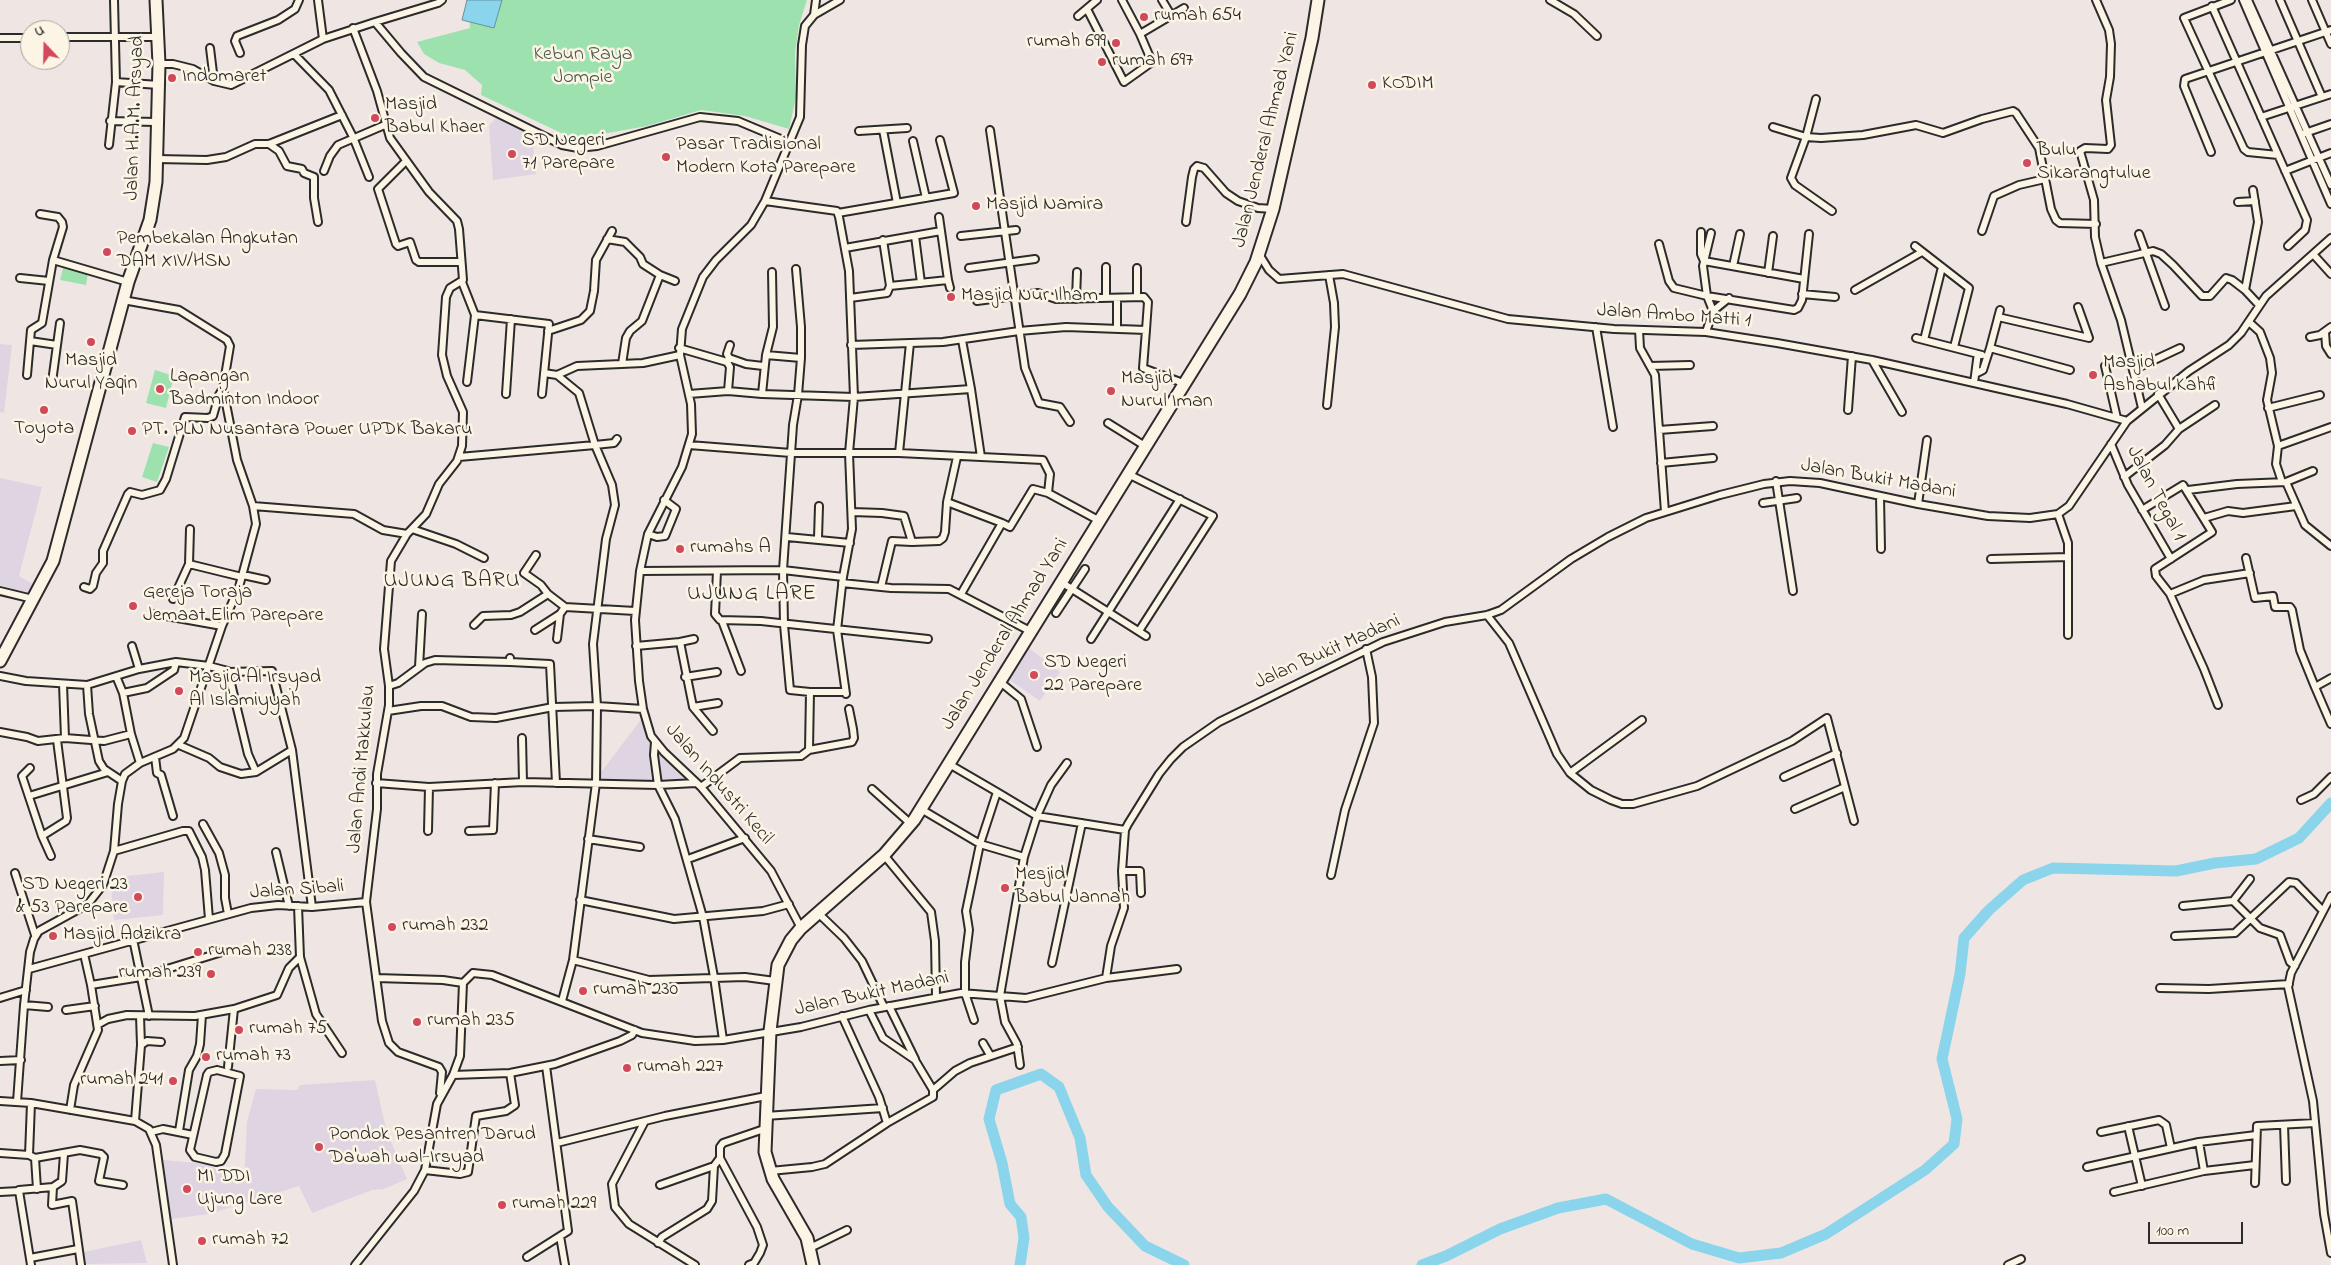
<!DOCTYPE html>
<html>
<head>
<meta charset="utf-8">
<style>
  body { margin:0 }
  #map { position:relative; width:2331px; height:1265px; overflow:hidden; background:#efe6e3; font-family:"Indie Flower",sans-serif }
  canvas { display:block }
  .north { position:absolute; left:20px; top:20px; width:50px; height:50px; box-sizing:border-box; background:#fcf5e5; border:1px solid #a8a49b; border-radius:50%; rotate:339deg; font-size:14px; font-weight:700; line-height:20px; text-align:center; color:#2b2b2b }
  .north::after { content:''; display:block; margin:auto; width:18px; height:22px; background:#d1495b; clip-path:polygon(50% 0,100% 100%,50% 72%,0 100%) }
  .scale { position:absolute; left:2148px; top:1222px; width:95px; height:22px; box-sizing:border-box; border:2px solid #2b2b2b; border-top:0; padding-left:6px; font-size:15px; line-height:18px; white-space:nowrap; color:#2b2b2b; -webkit-text-stroke:4px #fcf5e5; paint-order:stroke }
</style>
</head>
<body>
<div id="map">
<canvas width="2331" height="1265"></canvas>
<div class="north">U</div>
<div class="scale">100 m</div>
</div>
<script>
const c = document.querySelector('canvas').getContext('2d');
c.lineJoin = 'round';
function fillPath(path, color) { c.fillStyle = color; c.fill(path, 'evenodd'); }
const toPath = rows => new Path2D(rows.map(r => 'M' + r).join(''));
function strokePath(path, color, width, dash) { c.strokeStyle = color; c.lineWidth = width; c.lineCap = dash ? 'butt' : 'round'; c.setLineDash(dash || []); c.stroke(path); }
function write(font, color, halo, rows, align = 'center') {
  c.font = font + ' "Indie Flower",sans-serif'; c.lineWidth = 5; c.setLineDash([]); c.textBaseline = 'middle'; c.strokeStyle = halo; c.fillStyle = color; for (const [text, x, y, turn = 0] of rows) {
    c.save(); c.translate(x, y); c.rotate((+turn || 0) * Math.PI / 180); c.textAlign = isNaN(turn) ? turn : align; if (halo) c.strokeText(text, 0, 0); c.fillText(text, 0, 0); c.restore();
  }
}
fillPath(toPath([
  [496,118,532,135,536,174,493,180,489,126],
  [0,344,12,345,4,413,0,412],
  [0,478,42,487,19,576,38,587,33,596,0,585],
  [1029,648,1060,672,1040,701,1007,678],
  [646,713,651,736,703,789,658,785,592,784],
  [164,872,163,915,114,920,110,878],
  [375,1080,387,1133,407,1179,384,1189,372,1190,312,1213,299,1186,209,1214,171,1219,163,1160,207,1164,224,1174,244,1180,247,1122,256,1089,297,1090,300,1085],
  [141,1240,147,1263,83,1264,84,1252]
]), '#dfd4e1');
fillPath(toPath([
  [468,0,807,0,799,25,795,53,796,97,789,129,745,116,701,110,647,126,574,139,481,95,482,85,465,70,439,63,424,54,417,42,470,28],
  [63,268,88,273,86,285,60,280],
  [155,370,174,376,166,408,146,403],
  [153,443,169,447,157,482,142,477]
]), '#9de2ae');
const water = toPath([
  [467,0,502,0,494,28,462,20,467,0]
]);
fillPath(water, '#8bd5ec');
strokePath(water, '#65919f', 1);
strokePath(toPath([
  [1020,1265,1024,1238,1021,1217,1010,1204,1002,1163,989,1119,996,1090,1041,1074,1059,1087,1080,1138,1086,1175,1108,1207,1145,1246,1184,1265],
  [1422,1265,1446,1256,1500,1229,1558,1208,1606,1199,1692,1244,1739,1258,1781,1253,1826,1234,1925,1170,1954,1144,1957,1119,1942,1059,1960,974,1964,938,1989,910,2023,880,2053,868,2176,871,2215,863,2256,859,2299,838,2331,803]
]), '#8bd5ec', 11);
const street = toPath([
  [114,0,116,82],
  [318,0,323,39],
  [1162,0,1171,15],
  [1550,0,1574,14,1597,36],
  [2096,0,2109,30,2111,44,2110,77,2106,100,2111,145,2108,149,2085,148,2080,151,2094,200,2095,237,2101,263,2121,320,2142,408],
  [2231,0,2184,18,2244,149,2248,152,2278,155],
  [2243,0,2331,204],
  [2248,0,2331,185],
  [2280,0,2322,97],
  [2312,0,2331,44],
  [2212,6,2307,220,2305,230,2288,246],
  [1087,9,1124,82,1152,62,1140,34,1122,0],
  [814,15,816,0],
  [1078,16,1097,0],
  [375,22,438,3,442,0],
  [353,28,377,91,390,138,429,192,457,221,459,229,463,280,450,288,446,297,442,355,447,376,463,412,462,446,457,461,439,484,426,514,407,534,391,561,384,649,389,686,389,705,377,774,377,809,366,902,382,1021,389,1043,398,1052,439,1067,442,1072,440,1093],
  [1140,34,1184,8],
  [60,37,160,37],
  [0,38,30,38],
  [210,48,214,81],
  [240,53,235,41,237,36,278,20,295,9,299,0],
  [294,54,329,90,353,137,369,177],
  [159,64,173,64,193,69,214,81,231,85,323,39,375,22,401,53,424,77,562,145,578,148,597,146,700,117,738,121,788,142],
  [1816,99,1806,137,1791,178,1795,185,1832,211],
  [2261,117,2331,94],
  [110,121,156,122],
  [1773,127,1806,137,1821,138,1863,135,1916,125,1943,133,1982,119,2013,111,2016,113,2039,148,2051,209,2056,220,2060,223,2096,224],
  [883,130,897,203],
  [990,130,1025,368,1039,403,1060,407,1070,422],
  [859,131,907,128],
  [2305,133,2331,124],
  [913,141,926,198],
  [269,144,279,151,287,166,302,169,304,173,314,177,314,198,318,222],
  [109,145,116,82,159,85],
  [2211,152,2184,86,2185,79,2331,30],
  [157,159,207,160,226,157,255,144,269,144,342,115],
  [406,161,378,189,396,244,398,246,410,242,416,260,419,262,461,262],
  [324,171,330,156,338,145,387,124],
  [2285,171,2331,153],
  [2253,190,2258,222,2245,290,2259,305],
  [765,201,837,211,839,217,849,271,854,397,849,453,852,529,843,577],
  [2238,202,2255,201],
  [838,213,954,193,940,140],
  [939,217,941,231],
  [1186,222,1192,177,1194,169,1197,166,1204,168,1226,193,1238,201,1258,208,1273,209],
  [1982,231,1994,196,2019,185,2045,179],
  [1701,232,1701,254,1704,261],
  [1711,233,1703,266,1707,296,1713,311],
  [2139,234,2165,306],
  [915,236,921,283],
  [961,236,1016,230],
  [607,239,625,242,640,257,643,264,660,275,642,321,630,331,626,338,622,364],
  [883,240,890,286],
  [1659,244,1669,281,1674,288,1707,296,1794,310,1798,308,1802,300,1809,234],
  [1915,246,1969,288,1954,347],
  [845,248,941,231,948,280],
  [1259,254,1269,270,1279,279,1343,274,1508,319,1614,329,1706,332,1777,343,1872,360,2067,404,2127,421],
  [2313,254,2331,274],
  [53,260,128,282],
  [1704,261,1804,279],
  [2101,263,2153,251,2161,254,2173,265,2202,296,2210,296,2226,278,2232,280,2245,290],
  [1733,266,1740,234],
  [969,268,1035,259],
  [796,269,801,327,801,358,798,395,793,425,783,570,784,625,790,690,810,692,809,750],
  [772,272,773,327,766,355,801,358],
  [1768,273,1773,236],
  [660,275,675,281],
  [20,278,49,281],
  [462,282,475,315,467,382],
  [1855,290,1922,252],
  [1802,294,1835,297],
  [1137,297,1137,268],
  [850,298,887,293,890,286,948,280,950,288],
  [1106,298,1106,267],
  [1076,299,1077,272],
  [977,301,1038,293,1056,299,1144,297,1148,302,1146,330],
  [475,315,549,324,542,394],
  [1998,317,2089,338,2078,307],
  [2249,322,2260,332,2270,358,2272,373,2267,400,2278,446,2276,464,2282,482],
  [1596,327,1613,427],
  [1117,328,1117,298],
  [1639,330,1640,348,1655,375,1665,512],
  [548,331,581,320,590,311,594,291,596,260,612,231],
  [1706,332,1713,311,1729,298],
  [2325,332,2326,346,2331,354],
  [2310,337,2320,335,2331,327],
  [1916,338,1978,354],
  [1924,340,1942,267],
  [30,341,57,345,52,382],
  [910,343,943,342,1019,331,1066,327,1146,330,1143,368,1183,383],
  [57,345,60,323],
  [730,345,727,354,729,358,746,364,763,366],
  [851,345,910,343,899,453],
  [679,348,727,362,730,367,728,391],
  [1990,348,2000,310],
  [1872,360,1902,412],
  [1650,366,1690,365],
  [2105,366,2117,418],
  [2133,370,2180,348],
  [544,373,557,375,579,393,595,445,612,485,615,505,606,539,593,644,597,706,596,783,573,960,562,1001],
  [1977,373,1983,370,1990,348,2070,370],
  [27,375,31,330,42,323,53,260,63,227,62,222,58,217,40,214],
  [557,375,577,366,643,363,680,355],
  [1974,383,1977,360,1978,354,1982,355],
  [971,389,981,457],
  [506,394,511,319],
  [689,394,728,391,762,394,854,397,971,389,962,340],
  [762,394,766,355],
  [2158,394,2179,429],
  [1327,405,1335,327,1334,303,1329,275],
  [2268,408,2320,395],
  [1848,410,1852,356],
  [1108,423,1145,446],
  [1659,430,1713,426],
  [2111,444,2128,485,2171,559],
  [689,445,791,453,899,453,1043,460,1050,474,1048,493],
  [2278,446,2331,427],
  [459,457,595,445,614,443,617,439],
  [1661,463,1713,458],
  [1128,474,1213,516,1139,631],
  [2124,477,2165,445,2179,429,2215,405],
  [1776,481,1793,591],
  [2286,482,2305,525,2331,546],
  [2188,490,2237,484,2286,482,2313,471],
  [1880,496,1881,549],
  [947,502,1002,523],
  [1763,503,1797,498],
  [1918,504,1927,440],
  [253,506,354,514,383,530,407,534],
  [2142,510,2183,485,2212,532,2155,569,2156,576,2170,594,2204,580,2250,573],
  [852,512,882,513,904,516,912,542,939,541,943,538,945,532,947,502,957,457],
  [2058,514,2068,543,2068,635],
  [2204,518,2228,511,2243,513,2296,506],
  [412,529,456,544,484,558],
  [648,534,657,537,665,536,676,509,664,500],
  [787,537,850,543],
  [818,538,819,506],
  [536,555,524,573,541,585,548,594],
  [2246,558,2255,598,2273,596,2275,607,2290,607,2292,610,2300,650,2315,687],
  [1991,559,2068,557],
  [189,564,242,577],
  [640,571,783,570,843,577,837,630,846,694],
  [717,571,715,614,720,620,761,621,928,639],
  [243,575,266,580],
  [1061,582,1146,636],
  [842,583,891,588,949,589,1030,631],
  [84,587,90,589,93,586,96,573,103,563,103,551,128,494,130,492,142,495,160,490,166,479,185,417,208,418,213,416,219,395,223,388],
  [881,587,892,541,912,542],
  [0,591,33,599],
  [961,594,1002,523,1010,527,1033,489,1048,493,1098,520],
  [2170,594,2204,669,2218,705],
  [173,599,189,564,190,529],
  [1056,613,1085,569],
  [155,614,222,626],
  [1487,615,1509,643,1557,754,1570,773,1591,790,1611,800,1622,804,1633,804,1697,786,1792,741,1827,718,1854,821],
  [722,621,741,671],
  [474,625,483,616,511,615,520,612,548,594,565,607],
  [535,630,560,614,565,607,635,611],
  [557,639,560,614],
  [1091,639,1180,499],
  [680,642,694,639],
  [132,646,139,669],
  [636,646,680,642,693,707,713,731],
  [510,658,510,662,550,664,556,783],
  [419,667,422,614],
  [229,672,272,671,292,750],
  [0,676,26,681,87,685,139,669,176,662,209,666,228,671,248,754,256,772],
  [116,676,123,693,147,688,174,670,176,662],
  [685,677,717,672],
  [2331,678,2315,687,2331,724],
  [999,681,1021,699,1037,747],
  [63,684,65,738],
  [87,685,89,714,99,761,104,769,122,781],
  [389,686,398,683,425,663,435,660,510,662],
  [810,692,845,692],
  [123,693,131,734],
  [693,707,718,703],
  [388,711,421,706,442,706,471,717,496,718,553,707,597,706,643,709],
  [0,732,27,737,38,741,65,738,104,741,131,734,140,763],
  [522,738,523,782],
  [655,742,654,755,658,785,675,819,703,917,714,977,723,1040],
  [179,745,209,758,220,767,241,774,256,772,292,750,312,907],
  [155,757,157,773,161,775,173,816],
  [1067,763,1051,785,1037,816,1125,830],
  [949,764,997,792],
  [30,768,22,776,42,836],
  [1570,773,1642,720],
  [1784,777,1837,753],
  [376,783,429,787,523,782,658,785,696,783],
  [701,787,740,758,801,756,809,750,852,742,854,738,853,729,849,709],
  [872,789,911,824],
  [29,796,108,772],
  [2301,800,2314,794,2331,777],
  [921,809,980,844,1024,857,1000,996,1005,1022,1017,1044,1020,1065],
  [1795,809,1845,787],
  [203,824,219,853,225,875,225,898,228,914],
  [428,831,429,787],
  [469,831,493,830,495,783],
  [588,839,640,847],
  [114,851,183,831,189,831,202,857,205,870,209,919],
  [276,852,289,906],
  [884,855,931,912,935,941,936,997],
  [51,856,42,836,66,821,67,818,57,740],
  [688,859,745,838],
  [1122,871,1140,871,1141,893],
  [15,873,35,935],
  [1331,875,1345,810,1374,723,1372,677,1366,649],
  [2331,896,2291,973,2288,987,2313,1101,2324,1214,2331,1253],
  [580,900,674,919,763,911,789,904],
  [2233,901,2260,928,2280,935,2290,962,2295,966],
  [298,906,300,957,316,1014,342,1053],
  [2183,906,2233,901,2250,879],
  [817,912,844,938,862,961,884,1007],
  [801,928,771,871,701,787,664,752,651,736,643,709,639,681,635,620,640,571,648,534,682,467,692,434,691,404,680,355,682,329,703,277,716,260,751,225,765,201,800,117,802,45,805,26,814,15,840,0],
  [2175,936,2235,933,2289,882,2296,883,2323,911],
  [133,939,149,1016],
  [84,954,91,985,141,977,222,952],
  [573,960,649,980,745,977,775,981],
  [1052,963,1082,823],
  [29,969,251,908,278,905,312,907,366,902],
  [376,978,443,980,463,983],
  [1106,978,1177,969],
  [2160,988,2209,989,2289,984],
  [0,998,26,990],
  [24,1005,48,1007],
  [889,1006,915,1059],
  [66,1010,95,1006],
  [140,1016,141,1045],
  [842,1016,879,1097,887,1123],
  [974,1020,965,993,965,962,969,930,966,911,980,844,997,792,1037,816,1024,857],
  [99,1024,108,1019,127,1015,195,1016,234,1009,277,995,289,968,300,957],
  [983,1043,990,1055],
  [0,1061,21,1060],
  [228,1067,234,1009],
  [217,1070,240,1076,225,1154,221,1161,216,1162,195,1157,190,1150,207,1075,209,1072,217,1070],
  [453,1075,510,1073,555,1064,620,1041,632,1035,635,1030],
  [933,1090,955,1071,970,1063,1018,1047],
  [0,1101,31,1103,118,1118,135,1121,149,1129,156,1145,173,1265],
  [17,1102,24,1005,30,952,34,939,39,931,88,904,103,885,114,851,118,804,122,781,125,774,140,763,173,749,184,738,222,626,239,587,256,524,253,506,237,460,223,388,230,346,227,340,179,310,123,300],
  [70,1110,74,1085,98,1030,91,985],
  [765,1116,883,1108],
  [135,1121,141,1045,147,1041,161,1042],
  [645,1121,612,1184,615,1207,629,1224,695,1265],
  [2284,1125,2286,1181],
  [2128,1126,2142,1186],
  [179,1131,189,1070,197,1056,200,1044,202,1015],
  [151,1132,163,1129,193,1135],
  [2101,1132,2159,1120,2166,1125,2171,1148],
  [2199,1142,2204,1171],
  [557,1143,665,1116,766,1096],
  [0,1153,29,1155,35,1158,80,1150,101,1154,104,1157,99,1181,123,1185],
  [64,1154,62,1181,53,1187,52,1205,72,1201,81,1265],
  [29,1155,31,1103],
  [35,1158,37,1189],
  [720,1158,757,1227,763,1245,760,1253,754,1263,749,1265],
  [2087,1167,2199,1142,2256,1135],
  [425,1170,460,1174,468,1172,476,1116,506,1111,515,1105,510,1073],
  [770,1171,812,1167,825,1164,887,1123,933,1097,933,1090,915,1060,883,1038,869,1010],
  [2255,1183,2257,1126,2315,1123],
  [660,1185,714,1166],
  [19,1190,53,1187],
  [0,1192,19,1191,31,1265],
  [2114,1192,2204,1171,2255,1165],
  [560,1236,565,1265],
  [658,1243,662,1237,707,1209,712,1201,714,1166,720,1158,720,1147,723,1143,764,1129],
  [810,1248,847,1230],
  [527,1257,568,1231,546,1066],
  [30,1258,78,1249],
  [355,1265,414,1191,425,1170,437,1104,453,1075,460,1056,463,983,473,973,492,975,642,1033,695,1041,723,1040,801,1027,869,1010,961,993,1026,998,1106,978,1111,946,1124,908,1122,871,1125,830,1128,824,1159,774,1171,759,1183,747,1219,722,1383,642,1445,622,1487,615,1501,610,1571,559,1608,537,1646,518,1720,495,1764,484,1790,481,1820,483,1918,504,1988,516,2030,518,2058,514,2069,506,2127,421,2189,371,2229,345,2241,333,2266,296,2331,238],
  [2008,1265,2021,1259]
]);
const highway = toPath([
  [0,661,53,561,128,282,150,220,156,182,159,64,156,0],
  [813,1265,807,1238,773,1179,765,1152,770,1031,778,965,791,940,801,928,884,855,914,820,1240,294,1256,262,1273,209,1312,38,1318,0]
]);
strokePath(street, '#2b2b2b', 10);
strokePath(highway, '#2b2b2b', 15);
strokePath(street, '#fcf5e5', 6);
strokePath(highway, '#fcf5e5', 11);
for (const [x, y, r, color] of [
  [1144,17,5,"#d1495b"],
  [1116,43,5,"#d1495b"],
  [1102,62,5,"#d1495b"],
  [172,78,5,"#d1495b"],
  [1372,85,5,"#d1495b"],
  [375,118,5,"#d1495b"],
  [512,154,5,"#d1495b"],
  [666,157,5,"#d1495b"],
  [2027,163,5,"#d1495b"],
  [976,206,5,"#d1495b"],
  [107,252,5,"#d1495b"],
  [951,297,5,"#d1495b"],
  [91,342,5,"#d1495b"],
  [2093,375,5,"#d1495b"],
  [160,389,5,"#d1495b"],
  [1111,391,5,"#d1495b"],
  [44,410,5,"#d1495b"],
  [132,431,5,"#d1495b"],
  [680,549,5,"#d1495b"],
  [133,606,5,"#d1495b"],
  [1034,675,5,"#d1495b"],
  [179,691,5,"#d1495b"],
  [1005,888,5,"#d1495b"],
  [138,897,5,"#d1495b"],
  [392,927,5,"#d1495b"],
  [53,936,5,"#d1495b"],
  [198,952,5,"#d1495b"],
  [211,974,5,"#d1495b"],
  [583,991,5,"#d1495b"],
  [417,1022,5,"#d1495b"],
  [239,1030,5,"#d1495b"],
  [206,1057,5,"#d1495b"],
  [627,1068,5,"#d1495b"],
  [173,1081,5,"#d1495b"],
  [319,1147,5,"#d1495b"],
  [187,1189,5,"#d1495b"],
  [502,1205,5,"#d1495b"],
  [202,1241,5,"#d1495b"]
]) { const dot = new Path2D(); dot.arc(x, y, r, 0, 2 * Math.PI); c.fillStyle = color; c.fill(dot); strokePath(dot, '#fcf5e5', 2); }
write('20px', '#2b2b2b', '#fcf5e5', [
  ["rumah 654",1154,17],
  ["rumah 699",1106,43,"right"],
  ["rumah 697",1112,62],
  ["Indomaret",182,78],
  ["KODIM",1382,85],
  ["Masjid",385,106],
  ["Babul Khaer",385,129],
  ["SD Negeri",522,142],
  ["71 Parepare",522,165],
  ["Pasar Tradisional",676,146],
  ["Modern Kota Parepare",676,169],
  ["Bulu",2037,152],
  ["Sikarangtulue",2037,175],
  ["Masjid Namira",986,206],
  ["Pembekalan Angkutan",117,240],
  ["DAM XIV/HSN",117,263],
  ["Masjid Nur Ilham",961,297],
  ["Masjid",91,362,"center"],
  ["Nurul Yaqin",91,385,"center"],
  ["Masjid",2103,364],
  ["Ashabul Kahfi",2103,387],
  ["Lapangan",170,378],
  ["Badminton Indoor",170,401],
  ["Masjid",1121,380],
  ["Nurul Iman",1121,403],
  ["Toyota",44,430,"center"],
  ["PT. PLN Nusantara Power UPDK Bakaru",142,431],
  ["rumahs A",690,549],
  ["Gereja Toraja",143,594],
  ["Jemaat Elim Parepare",143,617],
  ["SD Negeri",1044,664],
  ["22 Parepare",1044,687],
  ["Masjid Al Irsyad",189,679],
  ["Al Islamiyyah",189,702],
  ["Mesjid",1015,876],
  ["Babul Jannah",1015,899],
  ["SD Negeri 23",128,886,"right"],
  ["& 53 Parepare",128,909,"right"],
  ["rumah 232",402,927],
  ["Masjid Adzikra",63,936],
  ["rumah 238",208,952],
  ["rumah 239",201,974,"right"],
  ["rumah 230",593,991],
  ["rumah 235",427,1022],
  ["rumah 75",249,1030],
  ["rumah 73",216,1057],
  ["rumah 227",637,1068],
  ["rumah 241",163,1081,"right"],
  ["Pondok Pesantren Darud",329,1136],
  ["Da'wah wal-Irsyad",329,1159],
  ["MI DDI",197,1178],
  ["Ujung Lare",197,1201],
  ["rumah 229",512,1205],
  ["rumah 72",212,1241]
], 'left');
write('20px', '#48594c', '#fcf5e5', [
  ["Kebun Raya",583,56],
  ["Jompie",583,79]
]);
write('20px', '#2b2b2b', '#fcf5e5', [
  ["Jalan H.A.M. Arsyad",136,118,-88],
  ["Jalan Jenderal Ahmad Yani",1267,140,-76],
  ["Jalan Ambo Matti 1",1674,317,4],
  ["Jalan Bukit Madani",1878,480,10],
  ["Jalan Tegal 1",2155,494,62],
  ["Jalan Jenderal Ahmad Yani",1006,635,-58],
  ["Jalan Bukit Madani",1328,653,-24],
  ["Jalan Andi Makkulau",363,769,-85],
  ["Jalan Industri Kecil",718,785,49],
  ["Jalan Sibali",297,891,-4],
  ["Jalan Bukit Madani",872,995,-12]
]);
c.letterSpacing = '1px';
write('22px', '#2b2b2b', '#fcf5e5', [
  ["UJUNG BARU",452,582],
  ["UJUNG LARE",752,595]
]);
c.letterSpacing = '0px';
</script>
</body>
</html>
